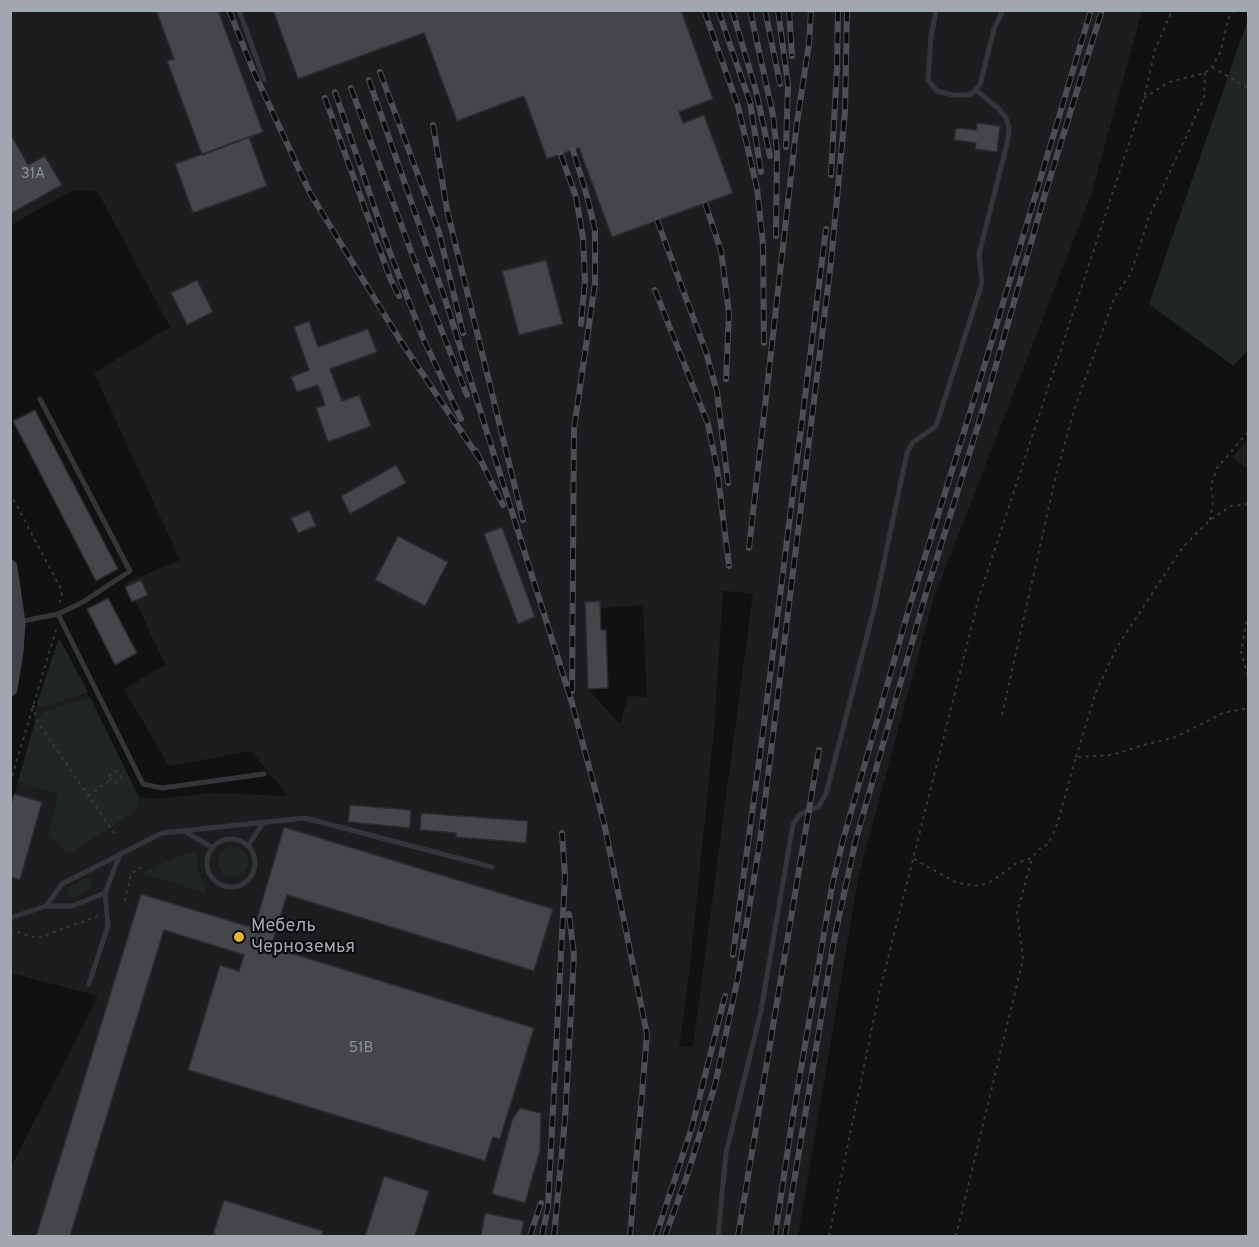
<!DOCTYPE html>
<html>
<head>
<meta charset="utf-8">
<style>
  body { margin:0 }
  #map { position:relative; width:1259px; height:1247px; overflow:hidden; background:#111112; font-family:Overpass,sans-serif }
  canvas { display:block }
  .frame { position:absolute; inset:0; border:12px solid #a3a7b2; pointer-events:none }
</style>
</head>
<body>
<div id="map">
<canvas width="1259" height="1247"></canvas>
<div class="frame"></div>
</div>
<script>
const c = document.querySelector('canvas').getContext('2d');
c.lineJoin = 'round';
function fillPath(path, color) { c.fillStyle = color; c.fill(path, 'evenodd'); }
const toPath = rows => new Path2D(rows.map(r => 'M' + r).join(''));
function strokePath(path, color, width, dash) { c.strokeStyle = color; c.lineWidth = width; c.lineCap = dash ? 'butt' : 'round'; c.setLineDash(dash || []); c.stroke(path); }
function write(font, color, halo, rows, align = 'center') {
  c.font = font + ' Overpass,sans-serif'; c.lineWidth = 4.5; c.setLineDash([]); c.textBaseline = 'middle'; c.strokeStyle = halo; c.fillStyle = color; for (const [text, x, y, turn = 0] of rows) {
    c.save(); c.translate(x, y); c.rotate((+turn || 0) * Math.PI / 180); c.textAlign = isNaN(turn) ? turn : align; if (halo) c.strokeText(text, 0, 0); c.fillText(text, 0, 0); c.restore();
  }
}
fillPath(toPath([
  [10,11,1142,11,1091,195,934,597,858,878,798,1236,11,1236,11,1167,98,996,11,973,11,807,34,725,37,703,59,638,139,797,155,799,213,793,288,796,251,751,169,766,124,689,165,665,127,582,180,560,94,373,170,327,97,191,73,190,11,225],
  [723,591,753,593,693,1046,679,1048,689,975,714,729],
  [600,601,600,608,643,605,647,697,628,696,620,724,588,689,585,602],
  [1248,439,1248,469,1232,457]
]), '#1d1d1f');
fillPath(toPath([
  [1248,19,1248,350,1233,366,1149,304],
  [59,638,88,692,40,708,37,703],
  [90,697,139,798,136,811,69,854,48,836,58,794,18,782,34,725,43,712],
  '218 862a15 15 0 1 1 30 0a15 15 0 1 1-30 0Z',
  [197,852,197,868,203,881,207,886,205,893,141,873,187,853],
  [85,879,92,881,90,889,74,898,70,898,67,891,69,887]
]), '#202621');
const building = toPath([
  [156,10,218,10,263,132,202,155,167,61,174,59,156,10],
  [273,10,681,10,713,99,679,112,683,123,704,115,733,193,612,237,579,148,547,159,524,96,457,121,424,33,298,79,273,10],
  [977,123,1000,126,997,152,975,149,976,143,954,140,956,128,976,130,977,123],
  [10,133,28,165,45,156,62,185,10,214,10,133],
  [249,137,267,186,193,213,175,164,249,137],
  [546,260,563,324,519,335,502,271,546,260],
  [197,280,213,312,187,325,171,293,197,280],
  [309,321,318,347,368,329,377,352,330,369,342,401,359,395,371,426,328,442,316,408,325,405,318,385,297,392,291,377,309,370,294,327,309,321],
  [35,410,118,569,96,581,13,421,35,410],
  [396,465,406,483,350,514,341,496,396,465],
  [309,510,316,526,298,533,291,518,309,510],
  [502,527,535,617,518,624,484,534,502,527],
  [398,536,448,562,425,606,375,580,398,536],
  [141,580,148,595,132,602,125,587,141,580],
  [108,598,137,653,115,665,87,609,108,598],
  [600,601,601,630,606,630,608,688,588,689,585,602,600,601],
  [14,794,42,802,20,880,10,877,10,807,14,794],
  [350,805,411,810,410,828,348,822,350,805],
  [421,813,528,821,526,843,456,837,456,833,420,830,421,813],
  [284,827,553,909,534,971,287,895,271,947,534,1028,500,1139,493,1137,485,1161,188,1070,220,965,239,971,244,955,164,930,70,1236,36,1236,141,894,254,928,284,827],
  [520,1108,541,1113,540,1151,525,1203,492,1194,512,1120,520,1108],
  [384,1176,429,1191,415,1236,365,1236,384,1176],
  [224,1200,323,1231,322,1236,219,1236,213,1234,224,1200],
  [485,1213,524,1221,521,1236,481,1236,485,1213]
]);
fillPath(building, '#45464a');
strokePath(building, '#2b2b2e', 1.5);
strokePath(toPath([
  [1212,67,1248,88],
  [1144,98,1169,82,1205,73,1212,67,1221,51,1228,19,1234,10],
  [10,493,62,591,60,603],
  [1210,520,1213,502,1211,485,1217,468,1248,432],
  [1248,614,1241,652,1248,676],
  [33,705,37,721,116,836],
  [1002,715,1056,475,1074,410,1115,296,1131,273,1149,217,1204,98,1205,73],
  [1076,757,1096,692,1117,647,1182,548,1210,520,1231,506,1248,504],
  '109.5 777a5.5 5.5 0 1 1 11 0a5.5 5.5 0 1 1-11 0Z',
  [10,783,56,630],
  [88,796,110,780],
  [914,859,957,883,979,886,992,881,1017,863,1032,858,1039,849,1048,844,1056,828,1076,757,1112,755,1140,746,1176,737,1223,713,1248,708],
  [125,901,131,874,143,866],
  [10,930,38,938,98,916],
  [829,1236,879,994,979,597,1144,98,1155,50,1172,10],
  [956,1236,1023,959,1017,913,1032,858]
]), '#38393e', 2, [3, 4.5]);
strokePath(toPath([
  [239,10,264,79],
  [936,10,931,38,928,80,937,91,953,95,965,95,971,94,980,85,994,29,1003,10],
  [40,399,130,571,83,602,58,614],
  [19,622,58,614,143,784,162,788,264,774],
  [184,831,213,848],
  '207 863a24 24 0 1 1 48 0a24 24 0 1 1-48 0Z',
  [248,846,263,823],
  [105,893,120,854],
  [46,906,72,906,105,893,108,926,89,984],
  [10,918,46,906,62,884,162,833,305,818,492,867],
  [718,1236,726,1153,761,1011,793,824,800,814,818,807,826,794,874,609,907,453,912,443,936,426,982,283,979,254,1008,140,1009,127,1006,118,998,108,976,90]
]), '#343539', 5);
strokePath(toPath([
  [10,567,18,623,16,652,10,689]
]), '#404247', 15);
const rail = toPath([
  [229,10,253,70,310,193,400,340,479,458],
  [704,10,738,106,757,188,763,244,764,343],
  [718,10,750,102,761,172],
  [732,10,756,91,770,156],
  [750,10,773,115,777,152,776,236],
  [765,10,780,84],
  [778,10,788,85,786,147],
  [789,10,792,56],
  [380,72,439,232,463,333],
  [369,80,447,305,572,703,604,823,647,1034,630,1236],
  [351,88,419,273,467,395],
  [335,92,389,250,423,338,461,419],
  [325,98,390,278,399,296],
  [433,125,447,210,523,520],
  [561,155,576,197,583,238,585,281,581,324],
  [831,175,837,68,838,10],
  [705,203,721,251,729,313,726,379],
  [657,220,706,352,717,392,728,483],
  [655,290,708,424,717,468,729,566],
  [476,451,503,505],
  [749,548,797,122,809,44,811,10],
  [572,691,574,429,595,283,595,230,587,196,573,150],
  [733,955,763,732,826,229],
  [530,1236,541,1203],
  [542,1236,548,1207,565,876,562,833],
  [554,1236,565,1119,574,955,569,914],
  [656,1236,692,1127,725,996],
  [665,1236,687,1176,715,1085,738,977,760,841,831,262,845,112,847,10],
  [738,1236,819,750],
  [775,1236,792,1122,832,886,843,840,910,605,977,390,1091,10],
  [785,1236,834,940,855,843,924,600,988,393,1045,194,1102,10]
]);
strokePath(rail, '#4d4e54', 6);
strokePath(rail, '#0c0c0d', 4, [11]);
for (const [x, y, r, color] of [
  [239,937,6,"#e1b53a"]
]) { const dot = new Path2D(); dot.arc(x, y, r, 0, 2 * Math.PI); c.fillStyle = color; c.fill(dot); strokePath(dot, '#0c0c0d', 2); }
write('15px', '#8c8f98', null, [
  ["31А",33,175],
  ["51В",361,1049]
]);
write('18px', '#a3a7b2', '#0c0c0d', [
  ["Мебель",251,927],
  ["Черноземья",251,948]
], 'left');
</script>
</body>
</html>
